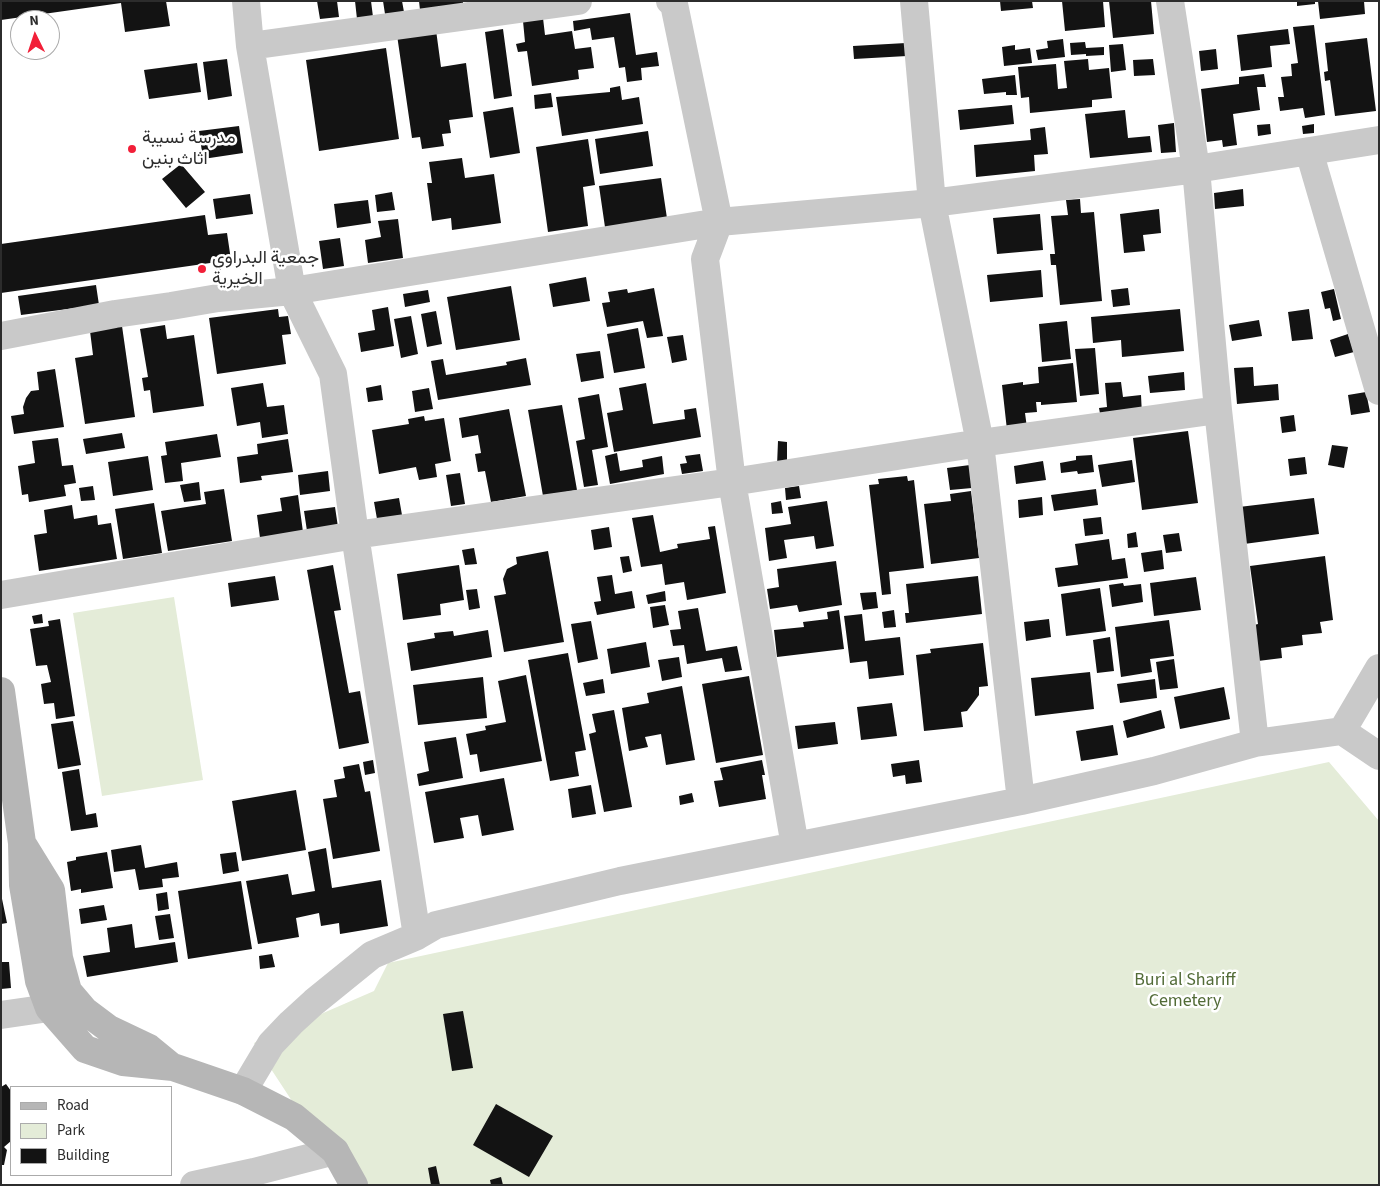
<!DOCTYPE html>
<html>
<head>
<meta charset="utf-8">
<style>
  body { margin:0 }
  #map { position:relative; width:1380px; height:1186px; overflow:hidden; background:#fff; font-family:"Source Sans 3",sans-serif }
  canvas { display:block }
  .frame { position:absolute; inset:0; border:2px solid #2c2c2c; pointer-events:none }
  .legend { position:absolute; left:10px; top:1086px; width:162px; height:90px; box-sizing:border-box; background:#fff; border:1px solid #ababab; margin:0; padding:6px 9px; list-style:none; font-size:15px; color:#2c2c2c }
  .legend li { display:flex; align-items:center; gap:10px; height:25px }
  .legend b { width:25px; border:1px solid #ababab }
  .north { position:absolute; left:10px; top:10px; width:50px; height:50px; box-sizing:border-box; background:#fff; border:1px solid #ababab; border-radius:50%; rotate:356deg; font-size:14px; font-weight:700; line-height:20px; text-align:center; color:#2c2c2c }
  .north::after { content:''; display:block; margin:auto; width:18px; height:22px; background:#f21f38; clip-path:polygon(50% 0,100% 100%,50% 72%,0 100%) }
</style>
</head>
<body>
<div id="map">
<canvas width="1380" height="1186"></canvas>
<div class="frame"></div>
<ul class="legend">
<li><b style="height:6px;background:#b6b6b6"></b>Road</li>
<li><b style="height:14px;background:#e4ecd8"></b>Park</li>
<li><b style="height:14px;background:#131313"></b>Building</li>
</ul>
<div class="north">N</div>
</div>
<script>
const c = document.querySelector('canvas').getContext('2d');
c.lineJoin = 'round';
function fillPath(path, color) { c.fillStyle = color; c.fill(path, 'evenodd'); }
const toPath = rows => new Path2D(rows.map(r => 'M' + r).join(''));
function strokePath(path, color, width, dash) { c.strokeStyle = color; c.lineWidth = width; c.lineCap = dash ? 'butt' : 'round'; c.setLineDash(dash || []); c.stroke(path); }
function write(font, color, halo, rows, align = 'center') {
  c.font = font + ' "Source Sans 3",Vazirmatn,sans-serif'; c.lineWidth = 5; c.setLineDash([]); c.textBaseline = 'middle'; c.strokeStyle = halo; c.fillStyle = color; for (const [text, x, y, turn = 0] of rows) {
    c.save(); c.translate(x, y); c.rotate((+turn || 0) * Math.PI / 180); c.textAlign = isNaN(turn) ? turn : align; if (halo) c.strokeText(text, 0, 0); c.fillText(text, 0, 0); c.restore();
  }
}
fillPath(toPath([
  [174,597,203,780,102,796,73,613],
  [1329,762,1379,821,1379,1185,347,1185,254,1043,374,991,388,963]
]), '#e4ecd8');
fillPath(toPath([
  [1,1,166,1,170,26,125,32,121,3,1,20],
  [317,1,337,1,339,17,320,19],
  [355,1,371,1,373,17,357,19],
  [383,1,402,1,404,12,385,14],
  [419,1,463,1,463,4,420,10],
  [1000,1,1032,1,1033,8,1001,11],
  [1062,1,1103,1,1105,27,1065,31],
  [1109,1,1151,1,1154,34,1113,38],
  [1297,1,1315,1,1315,4,1297,6],
  [1318,1,1364,1,1365,14,1320,19],
  [630,13,636,55,657,52,659,66,641,68,642,80,627,82,625,67,619,68,614,37,592,40,590,28,574,31,573,21],
  [543,18,545,35,572,31,575,49,591,47,594,68,578,70,579,79,532,86,527,51,518,52,516,44,525,42,523,21],
  [1314,25,1325,115,1305,118,1303,108,1280,111,1278,97,1284,97,1281,77,1292,76,1291,64,1298,63,1293,27],
  [503,29,512,96,494,99,485,32],
  [1288,29,1290,44,1270,46,1272,67,1241,71,1237,35],
  [436,30,441,67,466,63,473,117,449,120,451,133,442,134,444,146,422,149,420,137,412,138,397,35],
  [1367,38,1376,111,1335,116,1330,80,1325,81,1324,72,1328,71,1325,43],
  [1063,39,1065,57,1038,60,1036,50,1048,48,1047,41],
  [1085,42,1086,48,1104,47,1104,55,1086,56,1086,54,1071,55,1070,43],
  [906,43,907,56,854,59,853,46],
  [1123,44,1126,70,1111,72,1109,45],
  [1015,45,1015,50,1030,48,1032,63,1004,66,1002,47],
  [386,48,399,139,319,151,306,60],
  [1216,49,1218,69,1201,71,1199,51],
  [227,59,232,96,208,100,203,62],
  [1088,59,1089,70,1109,68,1112,98,1092,100,1092,107,1030,113,1029,97,1021,98,1018,67,1056,64,1058,89,1067,88,1064,61],
  [1153,59,1155,75,1134,76,1133,60],
  [197,63,201,92,149,99,144,70],
  [1264,74,1266,87,1257,87,1260,110,1233,114,1237,145,1223,147,1222,140,1207,142,1201,89,1239,84,1239,77],
  [1015,75,1017,95,1006,95,1006,92,984,94,982,79],
  [620,86,622,100,639,97,643,124,562,136,556,97,610,92,610,88],
  [551,93,553,107,535,109,534,95],
  [1012,105,1014,124,960,130,958,110],
  [513,107,520,153,490,158,483,112],
  [1125,110,1128,138,1150,136,1152,152,1090,158,1085,114],
  [1174,123,1176,152,1161,153,1158,125],
  [1270,124,1271,134,1258,136,1257,125],
  [1314,124,1314,133,1303,134,1302,126],
  [239,126,243,153,203,159,199,131],
  [1045,127,1048,154,1034,155,1035,171,976,177,974,145,1031,140,1030,129],
  [648,131,653,166,600,174,595,139],
  [588,139,595,185,583,187,588,226,548,232,536,147],
  [462,158,465,178,494,174,501,223,452,230,451,218,432,221,427,183,432,183,429,162],
  [181,164,205,192,186,208,162,179],
  [661,178,668,225,606,234,599,186],
  [1243,189,1244,206,1215,209,1214,193],
  [392,192,395,210,377,212,375,195],
  [250,194,253,214,216,219,213,199],
  [1080,199,1081,213,1094,212,1102,301,1060,305,1056,265,1051,265,1050,254,1055,254,1051,216,1068,215,1066,200],
  [368,200,371,223,337,228,334,204],
  [1159,209,1161,233,1143,235,1145,251,1124,253,1120,214],
  [1040,214,1043,250,997,254,993,218],
  [205,215,208,235,227,233,231,260,1,293,1,244],
  [398,219,403,258,368,263,365,240,381,237,378,221],
  [340,238,344,266,323,269,319,241],
  [1041,270,1043,297,990,302,987,275],
  [586,277,590,301,553,307,549,284],
  [96,285,99,305,21,315,18,296],
  [511,286,520,340,456,350,447,297],
  [654,288,663,336,647,338,643,321,607,327,602,303,610,302,608,292,627,289,628,293],
  [1128,288,1130,305,1113,307,1111,290],
  [1334,289,1341,319,1333,321,1330,308,1325,309,1321,292],
  [428,290,430,302,405,307,403,294],
  [388,307,394,346,361,352,358,333,375,330,372,310],
  [278,309,279,317,288,316,291,334,282,335,286,364,217,374,209,318],
  [1180,309,1184,351,1122,357,1121,340,1093,343,1091,317],
  [1309,309,1313,339,1292,341,1288,312],
  [436,311,442,344,427,347,421,314],
  [411,316,418,354,401,358,394,319],
  [1259,320,1262,336,1232,341,1229,325],
  [1067,321,1071,359,1042,362,1039,324],
  [165,325,167,339,194,335,204,406,153,413,150,390,144,391,142,378,148,377,140,329],
  [122,326,135,417,85,424,75,358,93,355,90,331],
  [638,328,645,368,614,373,607,334],
  [1348,334,1354,352,1335,357,1330,340],
  [683,335,687,360,672,363,667,337],
  [1095,348,1099,394,1080,396,1075,349],
  [600,351,604,378,581,382,576,354],
  [526,358,531,385,438,400,431,361,443,359,446,375,507,365,506,362],
  [1073,363,1077,402,1041,405,1041,402,1036,402,1037,412,1025,413,1027,428,1007,430,1002,385,1023,382,1023,385,1039,383,1038,367],
  [1253,367,1254,386,1278,384,1279,400,1237,404,1234,368],
  [55,369,64,427,14,434,11,416,24,414,23,407,26,398,31,391,39,390,37,372],
  [1184,372,1185,390,1150,393,1148,376],
  [1121,382,1123,397,1141,395,1142,415,1101,419,1099,408,1107,407,1105,383],
  [263,383,267,407,284,405,288,434,262,438,260,422,237,426,231,388],
  [646,383,653,424,685,419,684,410,696,408,701,437,614,452,607,413,623,410,619,388],
  [381,385,383,400,368,402,366,388],
  [429,388,433,409,415,412,412,391],
  [1366,392,1370,412,1351,415,1348,395],
  [599,394,608,447,592,450,598,485,584,487,576,441,585,439,578,398],
  [562,405,577,490,543,496,528,410],
  [509,409,526,496,491,502,485,471,478,472,475,454,481,453,478,435,462,438,459,418],
  [1294,415,1296,431,1282,433,1280,417],
  [424,416,425,421,444,418,451,461,435,464,437,477,419,480,416,467,379,474,372,430,409,424,408,419],
  [1188,431,1198,503,1142,510,1133,438],
  [122,433,125,448,86,454,83,439],
  [217,434,221,457,181,463,183,481,165,483,161,456,167,455,165,442],
  [58,438,62,466,73,465,76,483,64,485,66,496,29,502,28,494,22,495,18,466,35,463,32,441],
  [288,439,293,472,261,476,262,480,240,483,237,457,258,454,257,444],
  [778,441,787,442,787,466,777,466],
  [1332,445,1348,447,1344,468,1328,465],
  [617,453,620,471,643,467,642,460,662,456,664,474,610,484,605,456],
  [700,454,703,471,682,474,680,464,687,463,685,456],
  [1092,455,1094,472,1078,474,1077,471,1061,473,1060,463,1076,460,1076,456],
  [148,456,153,490,113,496,108,462],
  [1305,457,1307,474,1290,476,1288,459],
  [1132,460,1135,482,1102,487,1098,465],
  [1043,461,1046,480,1016,484,1014,466],
  [970,465,972,488,950,490,947,468],
  [328,471,330,491,300,495,298,475],
  [460,473,465,504,451,506,446,475],
  [907,476,908,481,914,480,924,568,889,572,891,594,882,595,869,485,879,484,878,479],
  [199,482,201,500,184,502,180,485],
  [93,486,95,500,81,501,79,488],
  [799,486,801,498,786,500,785,488],
  [224,489,232,541,168,551,161,511,206,504,204,492],
  [1096,489,1098,505,1054,511,1051,495],
  [971,491,979,558,931,564,924,504,951,501,950,494],
  [298,495,303,532,260,538,257,515,282,511,280,498],
  [1042,497,1043,515,1019,518,1018,500],
  [399,498,402,515,377,519,374,502],
  [1314,498,1319,534,1244,544,1239,507],
  [781,501,783,513,772,514,771,503],
  [827,501,834,546,816,549,814,536,784,540,787,558,769,561,765,528,791,524,788,507],
  [154,503,162,553,123,559,115,509],
  [72,505,74,519,97,515,98,525,111,523,117,559,39,571,34,535,47,533,44,510],
  [335,507,338,527,307,531,304,511],
  [653,515,660,552,678,548,677,544,710,539,708,527,715,526,726,593,687,600,684,582,665,585,662,564,641,567,632,518],
  [1101,517,1103,534,1085,536,1083,519],
  [609,527,612,547,594,550,591,530],
  [1136,532,1138,547,1128,548,1127,534],
  [1179,533,1182,551,1166,553,1163,535],
  [1109,539,1112,560,1125,558,1128,578,1058,587,1055,568,1078,565,1075,544],
  [474,548,477,564,465,565,462,550],
  [1162,550,1164,569,1144,572,1141,553],
  [548,551,564,642,504,652,494,596,506,594,503,579,507,569,517,564,516,557],
  [629,556,632,571,623,573,620,557],
  [1325,556,1333,620,1320,622,1322,633,1302,635,1303,645,1281,648,1282,658,1258,661,1254,625,1258,624,1250,566],
  [836,561,842,605,799,612,797,605,770,609,767,589,779,587,777,569],
  [333,565,341,610,334,611,349,693,360,691,369,743,339,749,307,570],
  [459,565,464,600,440,604,441,615,403,620,397,574],
  [612,575,615,594,632,591,635,608,597,615,594,602,601,601,597,577],
  [275,576,279,600,231,607,228,583],
  [978,576,982,614,906,623,905,613,909,613,906,584],
  [1196,577,1201,610,1154,616,1150,583],
  [1123,583,1124,586,1141,584,1143,602,1112,607,1109,585],
  [1100,588,1106,631,1066,636,1061,594],
  [477,589,480,608,469,610,466,590],
  [665,591,666,601,648,604,646,595],
  [876,592,878,608,863,610,860,593],
  [665,605,669,625,653,628,650,607],
  [698,608,706,651,737,646,742,670,725,672,722,658,687,664,684,645,673,646,670,630,681,629,678,611],
  [839,610,844,649,777,657,774,630,804,627,803,622,828,619,827,612],
  [894,610,896,627,884,628,882,612],
  [42,614,43,623,34,624,32,616],
  [862,614,865,641,900,637,904,675,869,679,867,661,850,663,844,616],
  [60,619,75,716,56,719,54,703,44,704,41,684,51,682,47,665,36,666,30,629,49,626,48,621],
  [1049,619,1051,637,1026,641,1024,622],
  [1169,620,1174,656,1150,659,1152,672,1121,677,1115,627],
  [591,621,598,659,578,663,571,624],
  [488,630,492,657,411,671,407,643,435,638,434,633,453,631,454,636],
  [1110,637,1114,671,1097,673,1093,640],
  [646,642,650,667,611,674,607,649],
  [983,643,988,686,979,687,979,695,967,711,961,712,963,727,924,731,916,655,931,653,930,649],
  [568,653,586,750,575,752,579,776,550,781,528,660],
  [679,657,682,677,662,681,658,660],
  [1174,659,1178,688,1160,690,1156,662],
  [1090,672,1094,709,1035,716,1031,678],
  [526,675,542,761,480,772,477,754,470,755,466,734,486,730,485,726,506,722,498,681],
  [749,676,763,755,716,763,702,684],
  [483,677,487,718,418,725,413,685],
  [603,679,605,693,586,696,583,683],
  [1155,679,1157,698,1120,703,1117,684],
  [682,686,695,760,666,765,661,734,645,737,648,747,629,751,622,708,649,703,647,693],
  [1224,687,1230,719,1180,729,1174,697],
  [892,703,897,736,861,740,857,707],
  [614,710,632,807,604,812,589,734,596,732,592,714],
  [1161,710,1165,728,1127,738,1123,721],
  [73,721,81,765,58,769,51,724],
  [835,722,838,744,798,749,795,726],
  [1113,725,1118,755,1081,761,1076,731],
  [456,737,463,778,419,786,417,774,429,771,424,742],
  [373,760,375,773,365,775,363,762],
  [762,760,765,775,762,775,766,799,719,807,714,781,723,780,720,768],
  [919,760,922,782,906,784,905,775,893,777,891,764],
  [359,764,365,792,370,791,380,851,333,859,323,799,337,797,334,780,345,778,343,767],
  [79,769,86,815,96,813,98,827,71,831,62,772],
  [504,778,514,830,482,836,478,815,460,818,464,838,434,843,425,792],
  [591,785,596,814,572,818,568,789],
  [296,790,306,850,242,861,232,801],
  [692,793,694,802,680,805,679,796],
  [141,845,145,868,177,862,179,877,162,879,163,887,139,890,135,869,114,872,111,850],
  [326,848,332,888,381,880,388,926,340,934,339,923,321,926,319,913,296,918,299,937,258,944,246,881,288,874,292,895,315,891,308,852],
  [107,852,113,888,81,893,81,889,71,891,67,862,76,860,76,857],
  [236,852,239,871,223,874,220,854],
  [241,881,252,949,188,959,178,891],
  [167,892,169,909,158,911,156,894],
  [1,894,7,923,1,924],
  [104,905,107,920,81,924,79,909],
  [170,914,174,938,159,940,155,916],
  [132,924,135,948,175,942,178,962,87,977,83,956,110,952,107,928],
  [272,954,275,967,260,969,259,956],
  [1,962,9,962,11,988,1,989],
  [463,1011,473,1068,452,1071,443,1014],
  [6,1084,11,1091,11,1141,4,1147,7,1150,4,1165,1,1165,1,1087],
  [496,1104,553,1136,529,1177,473,1145],
  [436,1166,440,1185,431,1185,428,1168],
  [501,1177,503,1185,491,1185,490,1180]
]), '#131313');
strokePath(toPath([
  [246,1,250,46,292,291,333,374,355,535,417,936],
  [670,1,674,4,719,222,705,259,732,482,795,846],
  [914,1,932,203,980,443,1021,801],
  [1170,1,1196,169,1218,410,1255,743],
  [250,46,578,1],
  [1309,151,1379,391],
  [1,336,115,314,171,306,218,298,292,291,719,222,932,203,1196,169,1379,140],
  [1,595,355,535,732,482,980,443,1218,410],
  [1342,731,1379,668],
  [1,1015,49,1008],
  [243,1091,271,1044,291,1023,314,1002,372,955,417,936,436,925,620,881,1021,801,1154,771,1255,743,1342,731,1379,756],
  [194,1185,254,1172,335,1151]
]), '#c9c9c9', 28);
strokePath(toPath([
  [1,691,22,843,23,885,39,981,49,1008,85,1049,123,1062,173,1067,243,1091,294,1117,335,1151,354,1185],
  [22,843,51,890,59,958,68,991,85,1011,109,1029,149,1048,171,1066]
]), '#b6b6b6', 28);
for (const [x, y, r, color] of [
  [132,149,5,"#f21f38"],
  [202,269,5,"#f21f38"]
]) { const dot = new Path2D(); dot.arc(x, y, r, 0, 2 * Math.PI); c.fillStyle = color; c.fill(dot); strokePath(dot, '#fff', 2); }
write('18px', '#2c2c2c', '#fff', [
  ["مدرسة نسيبة",142,139],
  ["اثاث بنين",142,160],
  ["جمعية البدراوي",212,259],
  ["الخيرية",212,280]
], 'left');
write('18px', '#526b37', '#fff', [
  ["Buri al Shariff",1185,981],
  ["Cemetery",1185,1002]
]);
</script>
</body>
</html>
